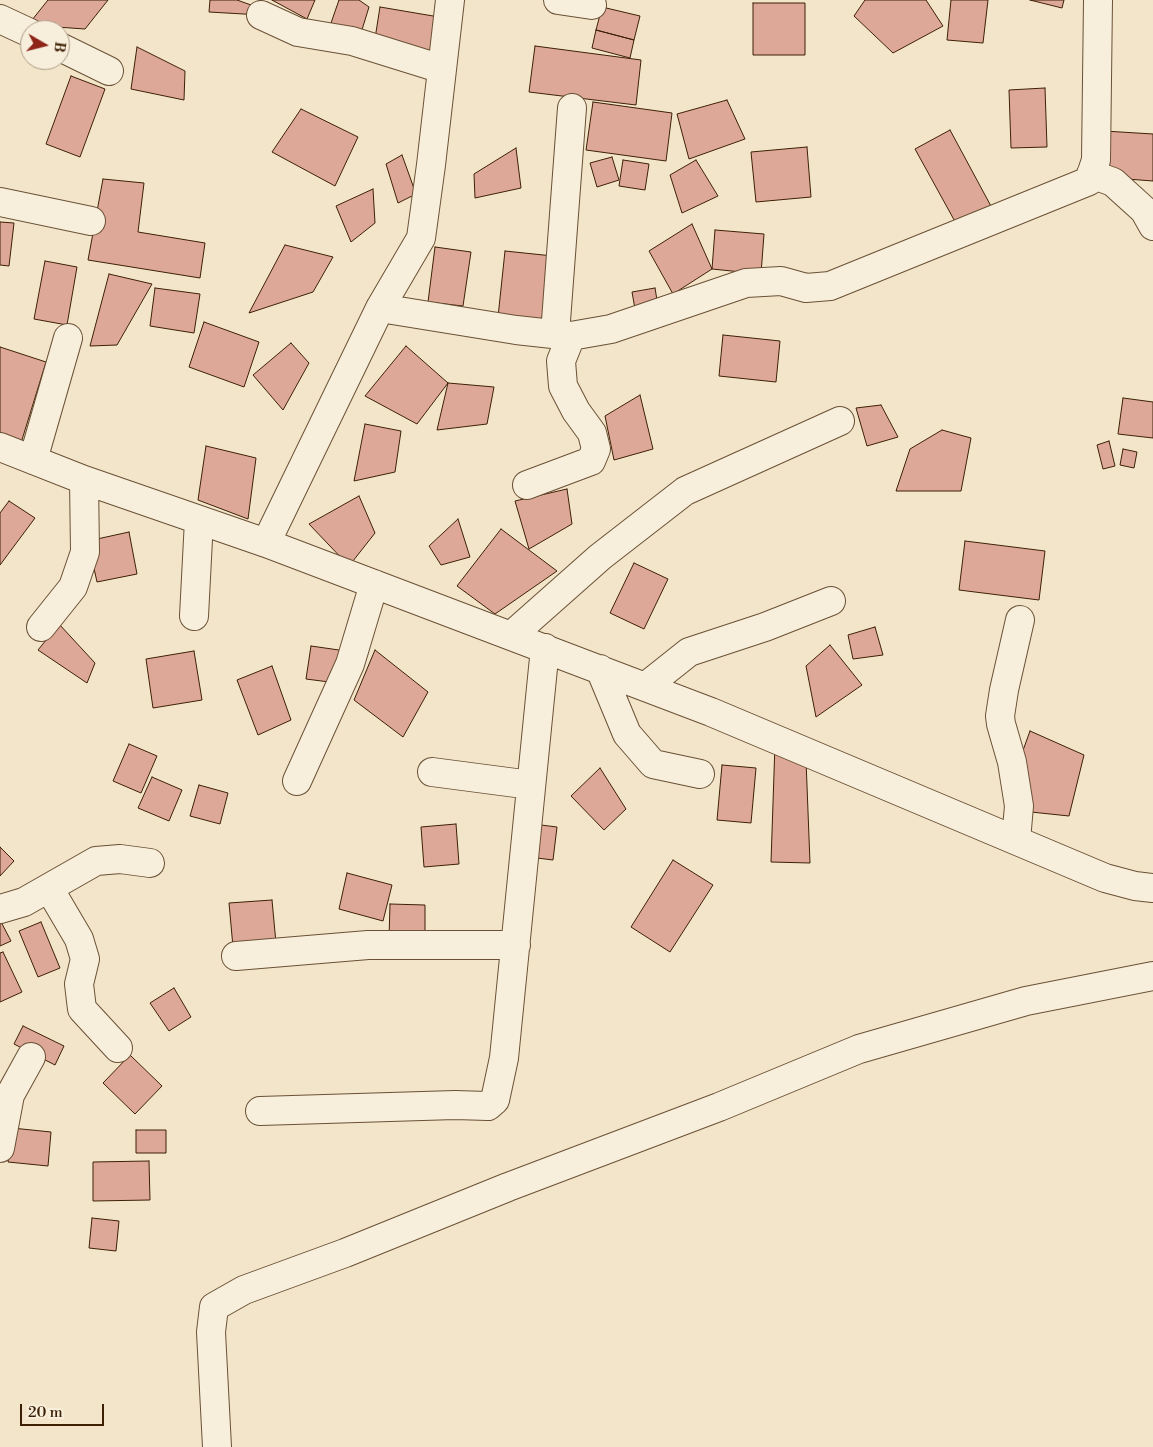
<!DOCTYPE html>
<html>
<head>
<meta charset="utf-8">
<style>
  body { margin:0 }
  #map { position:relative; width:1153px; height:1447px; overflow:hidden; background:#f3e5c9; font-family:"Libre Bodoni",serif }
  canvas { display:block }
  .north { position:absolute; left:20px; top:20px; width:50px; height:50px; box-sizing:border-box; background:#f7eedc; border:1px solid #ad9c86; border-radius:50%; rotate:98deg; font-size:14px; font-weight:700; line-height:20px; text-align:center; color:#3d2004 }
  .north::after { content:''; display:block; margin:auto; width:18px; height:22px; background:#8f2418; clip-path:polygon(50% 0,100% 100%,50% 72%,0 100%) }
  .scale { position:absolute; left:20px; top:1404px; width:84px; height:22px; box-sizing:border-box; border:2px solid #3d2004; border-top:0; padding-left:6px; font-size:15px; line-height:18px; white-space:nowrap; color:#3d2004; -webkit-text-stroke:4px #f7eedc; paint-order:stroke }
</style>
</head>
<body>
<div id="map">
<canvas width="1153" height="1447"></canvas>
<div class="north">B</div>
<div class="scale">20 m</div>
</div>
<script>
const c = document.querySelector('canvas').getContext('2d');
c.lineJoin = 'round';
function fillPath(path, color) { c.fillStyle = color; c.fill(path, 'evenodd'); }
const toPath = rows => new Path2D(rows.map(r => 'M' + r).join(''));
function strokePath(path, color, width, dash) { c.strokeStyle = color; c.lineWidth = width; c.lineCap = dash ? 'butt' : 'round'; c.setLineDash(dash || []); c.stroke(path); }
const building = toPath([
  [48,0,108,0,85,29,28,25,48,0],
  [210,0,237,0,251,5,261,15,209,12,210,0],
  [272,0,315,0,307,19,272,0],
  [339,0,359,0,369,7,361,33,331,23,339,0],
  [865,0,926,0,943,26,893,53,854,16,865,0],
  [951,0,988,0,983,43,947,40,951,0],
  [1030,0,1064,0,1062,8,1030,0],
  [753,3,805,3,805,55,753,55,753,3],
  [380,7,439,17,432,54,374,45,380,7],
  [602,7,640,16,634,40,596,30,602,7],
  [596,30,634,40,630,58,592,48,596,30],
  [535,46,641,60,636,105,529,92,535,46],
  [137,47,185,71,184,100,131,89,137,47],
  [71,76,105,89,80,157,46,144,71,76],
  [1045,88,1047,147,1011,148,1009,90,1045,88],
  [727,100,745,139,689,159,677,114,727,100],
  [593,102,672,113,666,161,586,150,593,102],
  [301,109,358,137,335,186,272,152,301,109],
  [950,130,992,208,958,227,915,149,950,130],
  [1104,131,1153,134,1153,181,1101,177,1104,131],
  [807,147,811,197,756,202,751,152,807,147],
  [516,148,521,188,475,198,474,174,516,148],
  [402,155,416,194,398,203,386,164,402,155],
  [612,157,619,180,597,187,590,163,612,157],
  [623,160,649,164,645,190,619,186,623,160],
  [696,160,718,196,682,213,670,175,696,160],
  [103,179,144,183,138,232,205,243,200,278,88,260,103,179],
  [373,189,375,223,351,242,336,206,373,189],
  [0,222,14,223,9,266,0,265,0,222],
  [692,224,712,269,673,294,649,251,692,224],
  [715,230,764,234,761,274,712,269,715,230],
  [285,245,333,257,313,292,249,313,285,245],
  [435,247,471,252,463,306,428,302,435,247],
  [505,251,553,256,545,322,498,317,505,251],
  [45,261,77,267,67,325,34,319,45,261],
  [109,274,152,284,117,345,90,346,109,274],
  [155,288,200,294,194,333,150,326,155,288],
  [655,288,658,306,635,309,632,292,655,288],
  [204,322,259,342,244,387,189,367,204,322],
  [723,335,780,341,776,382,719,376,723,335],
  [291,343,309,363,283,410,253,375,291,343],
  [406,346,448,383,417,424,365,396,406,346],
  [0,347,46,362,21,443,0,437,0,347],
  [448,383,494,387,487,424,437,430,448,383],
  [640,395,653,449,614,460,605,416,640,395],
  [1123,398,1153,402,1153,438,1118,434,1123,398],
  [881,405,898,437,867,446,856,408,881,405],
  [365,424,401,431,395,472,354,481,365,424],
  [942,430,971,438,961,491,896,491,910,449,942,430],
  [1109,441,1115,466,1103,469,1097,445,1109,441],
  [206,446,256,458,248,519,198,500,206,446],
  [1123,449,1137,452,1134,468,1120,465,1123,449],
  [567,489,572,524,529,549,515,501,567,489],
  [359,496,375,533,349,566,309,524,359,496],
  [9,501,35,518,0,565,0,513,9,501],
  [458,519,470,557,441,565,429,546,458,519],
  [501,529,557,571,495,614,457,586,501,529],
  [129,532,137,574,97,582,88,541,129,532],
  [965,541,1045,551,1039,600,959,590,965,541],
  [634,563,668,579,644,629,610,613,634,563],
  [59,624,95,663,87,683,38,650,59,624],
  [875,627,883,655,853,659,848,635,875,627],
  [830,645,862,685,816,717,806,666,830,645],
  [311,646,346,651,337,683,306,679,311,646],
  [375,650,428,692,403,737,354,700,375,650],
  [194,651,202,700,153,708,146,659,194,651],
  [272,666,291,720,258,735,237,680,272,666],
  [1030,731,1084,755,1069,816,1031,812,1021,756,1030,731],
  [129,744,157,756,141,793,113,781,129,744],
  [775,744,806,760,810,863,771,862,775,744],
  [722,765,756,768,751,823,717,820,722,765],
  [600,768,626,809,604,830,571,796,600,768],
  [152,777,182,790,169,821,138,808,152,777],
  [199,785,228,793,220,824,190,816,199,785],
  [456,824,459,864,424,867,421,827,456,824],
  [533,824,557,827,553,860,529,857,533,824],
  [0,847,14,861,0,876,0,847],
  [673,860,713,885,670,952,631,927,673,860],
  [347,873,392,885,383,921,339,909,347,873],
  [272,900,276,943,233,947,229,903,272,900],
  [390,904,425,905,425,939,389,939,390,904],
  [0,920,11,941,0,946,0,920],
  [41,922,60,968,38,977,19,931,41,922],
  [3,952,22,992,0,1002,0,953,3,952],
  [174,988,191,1017,169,1031,150,1003,174,988],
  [23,1026,64,1046,55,1065,14,1044,23,1026],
  [130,1055,162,1086,135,1114,103,1083,130,1055],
  [12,1128,51,1132,48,1166,8,1162,12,1128],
  [136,1130,166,1130,166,1153,136,1153,136,1130],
  [149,1161,150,1200,93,1201,93,1162,149,1161],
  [92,1218,119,1221,116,1251,89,1248,92,1218]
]);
fillPath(building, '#dea899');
strokePath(building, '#3d2004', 1);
const minor = toPath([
  [558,0,592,5],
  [261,15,298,32,352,41,442,69],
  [0,19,30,33],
  [60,47,109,71],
  [1091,174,1113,182,1144,210,1153,226],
  [0,202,91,221],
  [380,308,516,330,571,336,611,329,746,283,781,281,806,288,830,286,1089,181,1096,160,1098,0],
  [555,334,572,108],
  [0,447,84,480,266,543,711,712,1105,878,1135,886,1153,888],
  [33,460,68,338],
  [527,485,591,461,596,449,592,433,576,411,563,386,561,361,571,336],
  [266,543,380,308,421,238,431,165,450,0],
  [194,616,199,520],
  [41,627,73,587,85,552,84,480],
  [512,635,600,557,685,491,840,421],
  [600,669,627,734,653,764,700,774],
  [645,687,689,652,765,627,831,601],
  [432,772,531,785],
  [297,781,350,664,374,584],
  [1016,840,1019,806,1012,762,1001,724,1000,716,1004,690,1020,620],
  [49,888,79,939,85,959,79,984,82,1009,118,1048],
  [0,909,24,902,96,861,120,859,150,863],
  [236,956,368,945,516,945],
  [260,1111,455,1105,488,1106,495,1100,504,1058,545,648],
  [0,1148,10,1095,31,1057],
  [217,1447,211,1332,214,1307,244,1290,345,1253,508,1187,719,1107,859,1049,1026,1001,1153,976]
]);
strokePath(minor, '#6a5135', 30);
strokePath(minor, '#f7eedc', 28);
</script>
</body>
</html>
